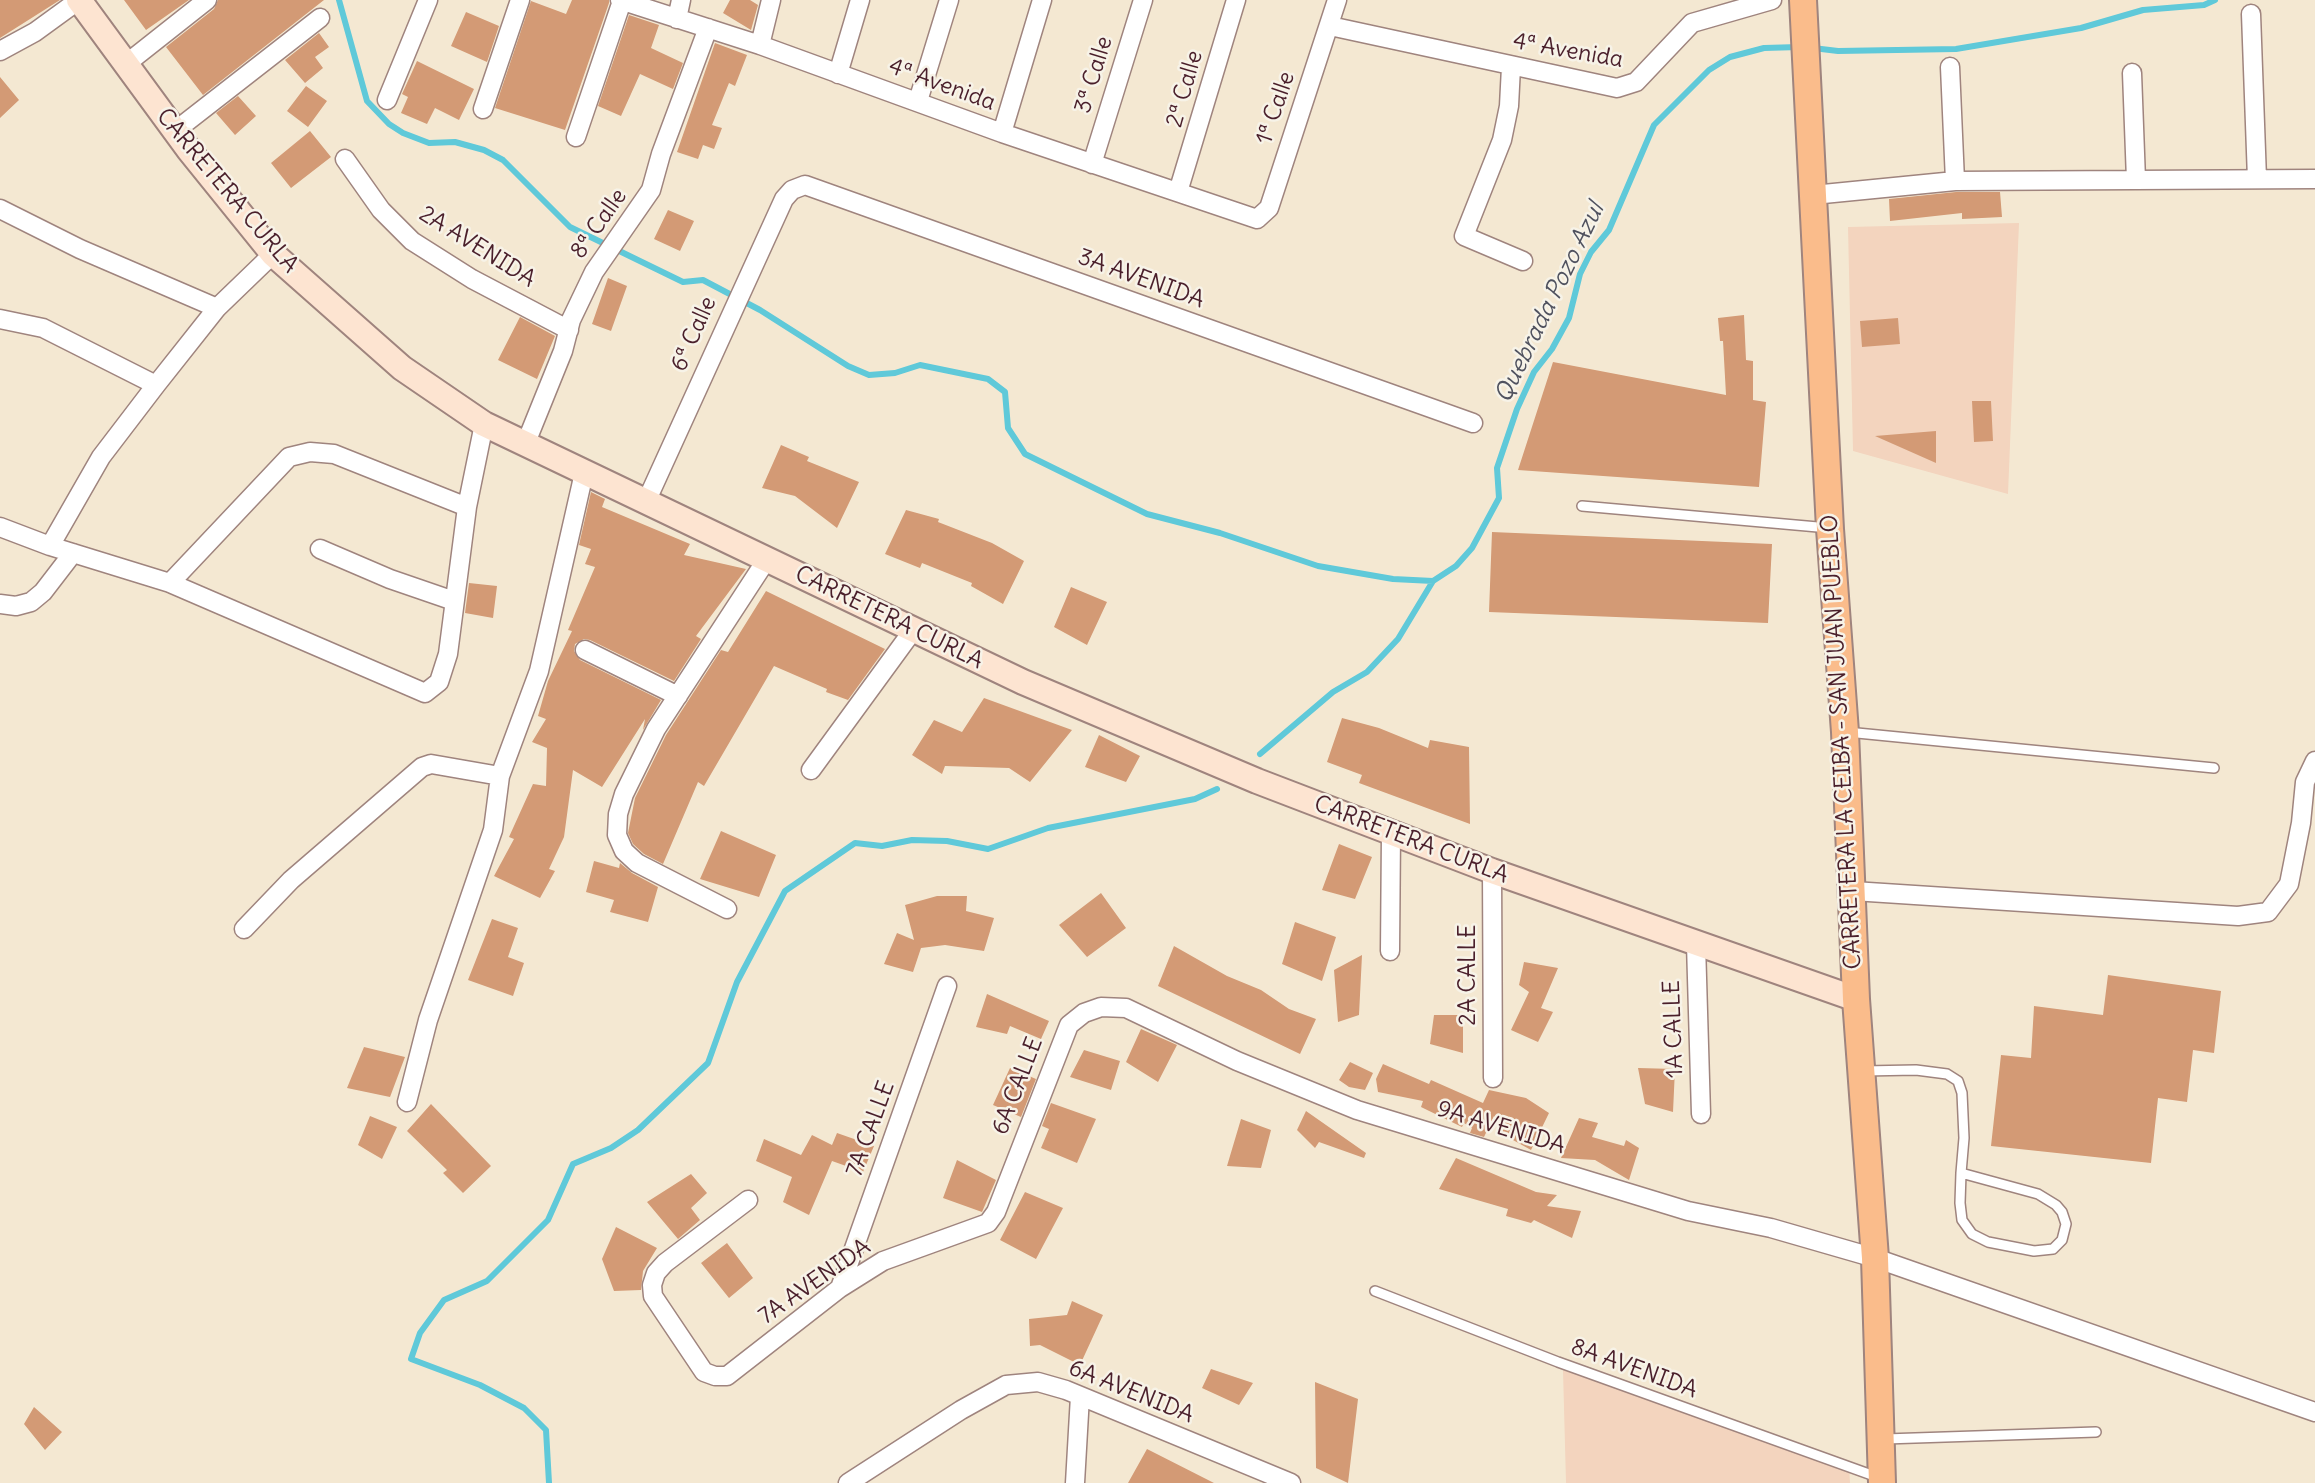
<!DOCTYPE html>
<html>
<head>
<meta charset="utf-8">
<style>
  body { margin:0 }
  canvas { display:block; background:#f4e8d2 }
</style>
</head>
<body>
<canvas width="2315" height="1483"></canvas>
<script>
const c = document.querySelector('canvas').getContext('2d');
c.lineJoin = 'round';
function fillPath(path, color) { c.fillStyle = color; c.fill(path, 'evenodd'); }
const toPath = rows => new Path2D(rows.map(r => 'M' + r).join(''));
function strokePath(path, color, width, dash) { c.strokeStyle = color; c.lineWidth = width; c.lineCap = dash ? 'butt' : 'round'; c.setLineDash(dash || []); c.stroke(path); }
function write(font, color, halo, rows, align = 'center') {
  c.font = font + ' Delius,sans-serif'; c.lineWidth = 5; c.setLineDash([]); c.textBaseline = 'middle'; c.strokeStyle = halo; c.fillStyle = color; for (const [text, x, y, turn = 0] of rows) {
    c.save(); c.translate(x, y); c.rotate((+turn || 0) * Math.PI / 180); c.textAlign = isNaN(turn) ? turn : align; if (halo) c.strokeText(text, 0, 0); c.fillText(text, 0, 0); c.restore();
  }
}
fillPath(toPath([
  [2019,223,2008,494,1853,451,1848,227],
  [1563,1370,1849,1467,1850,1483,1566,1483]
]), '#f3d4be');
strokePath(toPath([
  [339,0,367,101,389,124,403,133,429,143,455,142,484,150,503,160,570,227,683,282,703,280,760,310,848,366,869,375,895,373,920,365,988,379,1005,392,1008,428,1025,454,1147,514,1220,533,1318,566,1393,579,1433,581,1456,566,1472,548,1499,498,1497,468,1517,409,1534,372,1552,349,1569,318,1580,274,1591,252,1609,230,1654,125,1709,70,1730,57,1764,48,1799,47],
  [1813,48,1838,51,1956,49,2081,28,2143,10,2204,5,2215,0],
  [1260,754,1333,692,1367,672,1398,639,1433,581],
  [549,1483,546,1430,524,1408,480,1385,411,1359,420,1333,444,1300,487,1281,548,1220,573,1164,611,1148,638,1130,708,1063,737,982,785,891,855,843,882,846,912,840,947,841,988,849,1048,828,1195,799,1217,789]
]), '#5fc9d9', 6);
fillPath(toPath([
  [0,0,60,0,0,38],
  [124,0,189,0,146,30],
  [218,0,324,0,203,95,166,47,214,9],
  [572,0,609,0,609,3,565,130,495,108,531,1,566,14],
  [730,0,750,0,758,5,751,30,723,13],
  [466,12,499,26,487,62,451,46],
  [629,15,659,25,651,48,683,63,673,89,640,74,621,116,598,106],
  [319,33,329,47,315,57,323,68,305,83,285,60],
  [715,43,747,55,735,86,729,83,712,125,722,128,714,149,703,145,698,159,677,152],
  [417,61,474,89,459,120,435,108,427,124,401,113,408,97,402,94],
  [0,77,19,100,0,118],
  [306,86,327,101,308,127,287,111],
  [238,96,256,116,235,135,216,113],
  [310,131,331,157,291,188,271,163],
  [1956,192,2000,192,2002,217,1962,219,1962,213,1890,221,1889,199],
  [668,210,694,221,680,251,654,239],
  [608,278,627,286,611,331,592,324],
  [1744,315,1746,360,1753,361,1753,400,1766,402,1759,487,1518,470,1553,362,1726,395,1723,341,1720,341,1718,318],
  [520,317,555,336,537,379,498,360],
  [1898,318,1900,344,1862,347,1860,321],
  [1972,401,1991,401,1993,441,1974,442],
  [1936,431,1936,463,1875,436],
  [781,445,809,457,807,461,859,482,837,528,795,496,762,488],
  [591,492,605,499,602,507,690,544,684,555,746,569,696,636,701,639,674,681,590,640,584,639,575,644,574,651,580,660,661,700,643,730,645,719,602,787,573,770,564,837,549,869,555,871,540,898,494,876,514,839,509,837,533,784,546,786,547,748,532,742,546,719,538,716,548,681,572,631,568,630,595,567,585,564,591,549,579,545],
  [906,510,939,519,938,522,992,543,1024,561,1003,604,971,586,972,583,922,563,920,568,885,554],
  [1492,532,1772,544,1768,623,1489,612],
  [469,583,497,586,493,618,465,613],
  [1071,587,1107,602,1087,645,1054,627],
  [766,591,885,649,848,700,826,692,827,689,774,666,704,786,698,782,663,864,644,854,633,844,628,833,635,798,666,735,721,650,728,652],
  [984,698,1072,730,1030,782,1009,768,945,766,942,774,912,755,934,720,962,732],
  [1342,718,1379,728,1428,748,1430,740,1469,747,1470,824,1359,783,1362,775,1327,762],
  [1099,735,1140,756,1126,782,1085,767],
  [721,831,776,855,759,897,700,879],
  [1339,844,1372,857,1355,899,1322,890],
  [594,861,619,868,620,863,632,873,658,887,648,922,610,912,614,900,586,892],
  [1101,893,1126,928,1087,957,1059,925],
  [937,896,967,896,966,911,994,918,984,951,945,945,921,948,913,972,884,964,897,933,914,940,905,905],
  [492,919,518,928,508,957,524,963,513,996,468,980],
  [1295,922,1336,937,1322,981,1282,964],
  [1174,946,1227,976,1261,990,1289,1009,1316,1019,1300,1054,1158,986],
  [1362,955,1359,1015,1338,1022,1334,970],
  [1524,962,1558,968,1541,1008,1553,1012,1538,1042,1511,1030,1529,992,1519,985],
  [2108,975,2221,991,2214,1053,2193,1050,2187,1102,2158,1098,2151,1163,1991,1146,2001,1055,2031,1058,2034,1006,2103,1015],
  [987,994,1049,1021,1041,1039,1010,1026,1007,1034,976,1027],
  [1434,1015,1463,1015,1463,1053,1430,1044],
  [1141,1029,1177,1045,1158,1082,1126,1062],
  [364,1047,405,1057,390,1097,347,1088],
  [1084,1050,1120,1061,1111,1090,1070,1077],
  [1350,1062,1373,1073,1365,1090,1349,1087,1339,1080],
  [1383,1064,1429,1084,1431,1080,1483,1103,1489,1090,1526,1098,1549,1113,1531,1150,1504,1135,1494,1116,1484,1137,1470,1133,1472,1128,1464,1123,1462,1127,1421,1107,1423,1101,1378,1092,1376,1079],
  [1010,1068,1036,1079,1021,1117,993,1105],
  [1638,1068,1675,1069,1673,1112,1645,1104],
  [1051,1103,1096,1119,1077,1163,1041,1148,1049,1129,1042,1126],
  [431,1104,491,1166,463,1193,443,1173,447,1170,407,1131],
  [1306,1111,1366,1153,1364,1158,1319,1142,1315,1148,1297,1130],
  [370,1116,397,1127,382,1159,358,1145],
  [1579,1118,1598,1123,1592,1137,1624,1146,1626,1140,1639,1148,1629,1180,1595,1160,1561,1158],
  [1241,1119,1271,1130,1261,1168,1227,1166],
  [837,1133,874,1146,863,1172,832,1161,809,1215,783,1202,792,1177,756,1161,764,1139,801,1155,812,1135,832,1145],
  [1456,1158,1536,1192,1557,1195,1547,1206,1581,1211,1572,1238,1534,1220,1531,1223,1506,1216,1508,1209,1439,1189],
  [957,1160,996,1180,982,1212,943,1198],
  [691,1174,707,1193,691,1208,700,1220,678,1239,647,1202],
  [1025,1192,1063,1208,1036,1259,1000,1240],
  [616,1227,657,1248,643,1271,641,1290,614,1291,602,1259],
  [727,1243,753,1278,729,1298,701,1263],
  [1072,1301,1103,1315,1080,1365,1040,1345,1030,1346,1029,1319,1067,1315],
  [1211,1369,1253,1383,1239,1405,1202,1388],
  [1315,1382,1358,1399,1348,1483,1316,1468],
  [34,1407,62,1432,45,1450,24,1424],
  [1147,1449,1214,1483,1128,1483]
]), '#d39a75');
const lane = toPath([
  [1582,506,1829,528],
  [1847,732,2214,768],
  [1863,1071,1916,1070,1947,1074,1958,1081,1962,1093,1964,1138,1961,1173,1960,1203,1962,1220,1972,1234,1988,1242,2034,1251,2053,1249,2062,1240,2066,1224,2062,1212,2056,1205,2038,1194,1961,1173],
  [1375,1291,1558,1362,1880,1478],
  [1885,1439,2096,1432]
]);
const street = toPath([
  [620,0,760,45,1002,133,1257,219,1269,208,1337,0],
  [2251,14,2257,179],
  [677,19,681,0],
  [1330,26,1617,88,1636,82,1692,23,1772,0],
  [760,45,771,0],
  [0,51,35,32,79,0],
  [126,64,207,0],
  [1511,67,1509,106,1502,140,1464,236,1523,261],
  [1950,67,1955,181],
  [2132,73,2136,180],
  [838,74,860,0],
  [387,100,428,0],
  [918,101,949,0],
  [483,109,520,0],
  [175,131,320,18],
  [1002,133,1042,0],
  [576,137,622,1],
  [345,159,381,210,412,241,472,279,569,330],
  [1092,164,1143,0],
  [1178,192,1236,0],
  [1813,195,1955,181,2315,179],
  [0,209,80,249,217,308],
  [0,319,43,328,156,385],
  [525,445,563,351,571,320,594,272,651,190,661,154,708,28],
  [646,502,784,199,792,190,805,185,1473,423],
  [0,527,50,546,170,583,425,693,439,682,448,654,467,507,484,424],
  [50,546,101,457,156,385,217,308,273,254],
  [320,549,390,579,454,601],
  [170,583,289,457,310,452,334,454,467,507],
  [0,604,16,606,31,602,43,592,73,553],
  [585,650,678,696],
  [811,770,914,629],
  [1492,871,1493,1078],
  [1853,891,2238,916,2268,912,2289,884,2301,823,2305,782,2315,761],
  [727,909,637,863,624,851,617,835,618,814,624,794,656,729,767,559],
  [244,929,291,880,422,767,431,764,500,776],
  [1696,944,1701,1114],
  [1390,951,1391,833],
  [407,1102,428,1020,493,830,500,776,539,671,584,473],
  [748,1200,665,1263,656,1273,652,1285,653,1296,704,1372,715,1376,727,1376,840,1288,883,1261,988,1223,996,1212,1069,1025,1084,1013,1101,1007,1126,1008,1237,1061,1357,1110,1688,1211,1771,1228,1875,1258,2315,1412],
  [840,1288,947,986],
  [848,1483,961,1410,1006,1385,1038,1382,1066,1390,1291,1483],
  [1075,1483,1080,1396]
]);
const secondary = toPath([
  [79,0,189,150,273,254,402,368,484,424,1023,682,1257,781,1492,871,1856,999]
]);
const primary = toPath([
  [1803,0,1830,529,1845,732,1856,999,1875,1258,1882,1483]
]);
strokePath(lane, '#9f847e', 12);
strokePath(street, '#9f847e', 21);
strokePath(secondary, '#9f847e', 28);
strokePath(primary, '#9f847e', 30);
strokePath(lane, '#fff', 9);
strokePath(street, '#fff', 18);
strokePath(secondary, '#fde4d1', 24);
strokePath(primary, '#fabc8b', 26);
write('23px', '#4a1f2b', '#f7f3e8', [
  ["4ª Avenida",1568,51,10],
  ["3ª Calle",1094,75,-73],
  ["4ª Avenida",942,85,20],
  ["2ª Calle",1185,89,-74],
  ["1ª Calle",1276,108,-71],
  ["CARRETERA CURLA",227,191,50],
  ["8ª Calle",599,224,-55],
  ["2A AVENIDA",477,247,32],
  ["3A AVENIDA",1141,279,20],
  ["6ª Calle",694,334,-66],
  ["CARRETERA CURLA",889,618,26],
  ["CARRETERA LA CEIBA - SAN JUAN PUEBLO",1842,742,-93],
  ["CARRETERA CURLA",1411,840,21],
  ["2A CALLE",1468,975,-90],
  ["1A CALLE",1674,1029,-92],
  ["6A CALLE",1018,1086,-69],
  ["9A AVENIDA",1501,1128,17],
  ["7A CALLE",871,1129,-70],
  ["7A AVENIDA",815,1282,-35],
  ["8A AVENIDA",1634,1369,20],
  ["6A AVENIDA",1131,1392,22]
]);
write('italic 24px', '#50525f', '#f7f3e8', [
  ["Quebrada Pozo Azul",1550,303,-64]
]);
</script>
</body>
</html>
